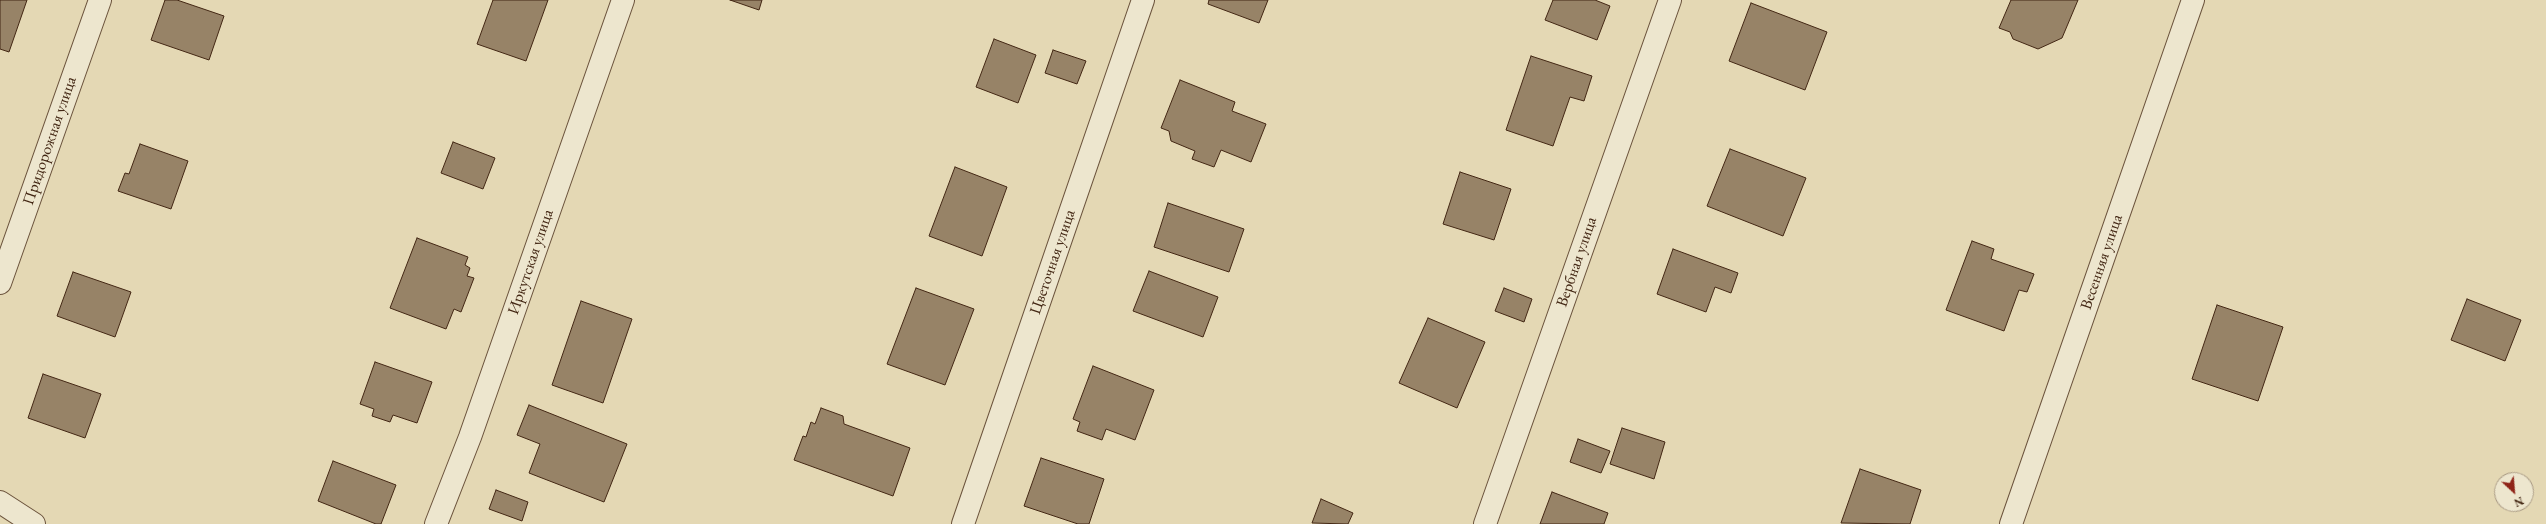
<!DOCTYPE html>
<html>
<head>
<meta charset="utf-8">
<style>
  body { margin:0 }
  #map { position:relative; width:2546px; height:524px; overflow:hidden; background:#e4d8b4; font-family:"EB Garamond",serif }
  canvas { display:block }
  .north { position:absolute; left:2494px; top:472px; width:40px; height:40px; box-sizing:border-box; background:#ede6ce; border:1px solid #a99a84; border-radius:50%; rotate:154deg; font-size:11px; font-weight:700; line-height:16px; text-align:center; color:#432714 }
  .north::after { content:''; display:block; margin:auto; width:14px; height:18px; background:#8f2418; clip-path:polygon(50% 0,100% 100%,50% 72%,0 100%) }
</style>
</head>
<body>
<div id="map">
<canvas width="2546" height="524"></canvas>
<div class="north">N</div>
</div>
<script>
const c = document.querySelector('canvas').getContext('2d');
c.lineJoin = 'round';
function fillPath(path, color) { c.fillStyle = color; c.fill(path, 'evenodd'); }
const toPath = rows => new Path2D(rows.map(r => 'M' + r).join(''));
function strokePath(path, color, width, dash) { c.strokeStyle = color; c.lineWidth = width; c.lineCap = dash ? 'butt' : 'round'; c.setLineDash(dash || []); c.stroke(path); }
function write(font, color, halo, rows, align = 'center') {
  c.font = font + ' "EB Garamond",serif'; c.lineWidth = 3; c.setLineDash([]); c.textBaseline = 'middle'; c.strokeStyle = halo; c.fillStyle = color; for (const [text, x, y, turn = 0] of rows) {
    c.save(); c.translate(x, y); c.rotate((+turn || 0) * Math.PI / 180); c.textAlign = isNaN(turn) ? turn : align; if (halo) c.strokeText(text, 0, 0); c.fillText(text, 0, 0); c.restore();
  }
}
const building = toPath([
  [0,0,27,0,9,52,0,49,0,0],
  [165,0,177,0,224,16,209,60,151,40,165,0],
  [493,0,548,0,526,61,477,44,493,0],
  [730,0,762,0,759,10,730,0],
  [1209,0,1268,0,1259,23,1208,4,1209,0],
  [1553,0,1595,0,1610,6,1597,40,1545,20,1553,0],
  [2011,0,2078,0,2062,38,2038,49,2013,39,2010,32,1999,28,2011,0],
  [1751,3,1827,32,1805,90,1729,61,1751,3],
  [994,39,1036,55,1018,103,976,87,994,39],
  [1053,50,1086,61,1077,84,1045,73,1053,50],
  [1531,56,1592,76,1584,101,1570,97,1553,146,1506,130,1531,56],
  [1180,80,1235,102,1232,111,1266,124,1251,162,1221,150,1214,167,1192,159,1195,151,1171,141,1169,131,1161,128,1180,80],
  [453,142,495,158,483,189,441,173,453,142],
  [140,144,188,161,171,209,118,191,125,173,129,174,140,144],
  [1730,149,1806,178,1783,236,1707,206,1730,149],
  [955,167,1007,187,982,256,929,236,955,167],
  [1460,172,1511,189,1494,240,1443,224,1460,172],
  [1168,203,1244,229,1229,272,1154,247,1168,203],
  [417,238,468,257,465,265,470,268,467,276,474,278,461,312,454,309,446,329,390,308,417,238],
  [1972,241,1994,249,1991,259,2034,274,2027,292,2019,290,2004,331,1946,310,1972,241],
  [1673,249,1738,273,1731,293,1715,287,1706,312,1657,294,1673,249],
  [1149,271,1218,297,1203,337,1133,311,1149,271],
  [73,272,131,292,115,337,57,316,73,272],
  [916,288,974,309,945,385,887,364,916,288],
  [1504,288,1532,299,1524,322,1495,311,1504,288],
  [2467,299,2521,320,2505,361,2451,340,2467,299],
  [581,301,632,319,603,403,552,385,581,301],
  [2217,305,2283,327,2258,401,2192,379,2217,305],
  [1428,318,1485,342,1457,408,1399,383,1428,318],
  [375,362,432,382,417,423,393,415,390,422,372,416,374,409,360,404,375,362],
  [1093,366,1154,390,1135,440,1106,429,1102,440,1077,431,1080,422,1073,419,1093,366],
  [43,374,101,394,85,438,28,418,43,374],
  [529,405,627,444,604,502,529,473,540,444,517,435,529,405],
  [821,408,843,416,844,424,910,448,893,496,794,460,803,436,806,437,811,422,815,424,821,408],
  [1622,428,1665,442,1654,479,1610,464,1622,428],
  [1578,439,1610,451,1601,473,1570,462,1578,439],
  [1041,458,1104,479,1089,524,1078,524,1024,506,1041,458],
  [333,461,396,485,381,524,376,524,318,501,333,461],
  [1860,469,1921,490,1910,524,1841,523,1860,469],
  [496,490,528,502,522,521,489,509,496,490],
  [1552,492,1608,513,1604,524,1540,524,1552,492],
  [1321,499,1353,513,1348,524,1312,523,1321,499]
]);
fillPath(building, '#978367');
strokePath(building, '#432714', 1);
const street = toPath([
  [0,283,100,0],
  [0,502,34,524],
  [436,524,470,437,623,0],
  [963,524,1143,0],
  [1485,524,1670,0],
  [2011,524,2193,0]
]);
strokePath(street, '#6b533c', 24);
strokePath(street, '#ede6ce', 22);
write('16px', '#432714', '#ede6ce', [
  ["Придорожная улица",50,141,-71],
  ["Иркутская улица",531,262,-71],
  ["Цветочная улица",1053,262,-71],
  ["Вербная улица",1577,262,-71],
  ["Весенняя улица",2102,262,-71]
]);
</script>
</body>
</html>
